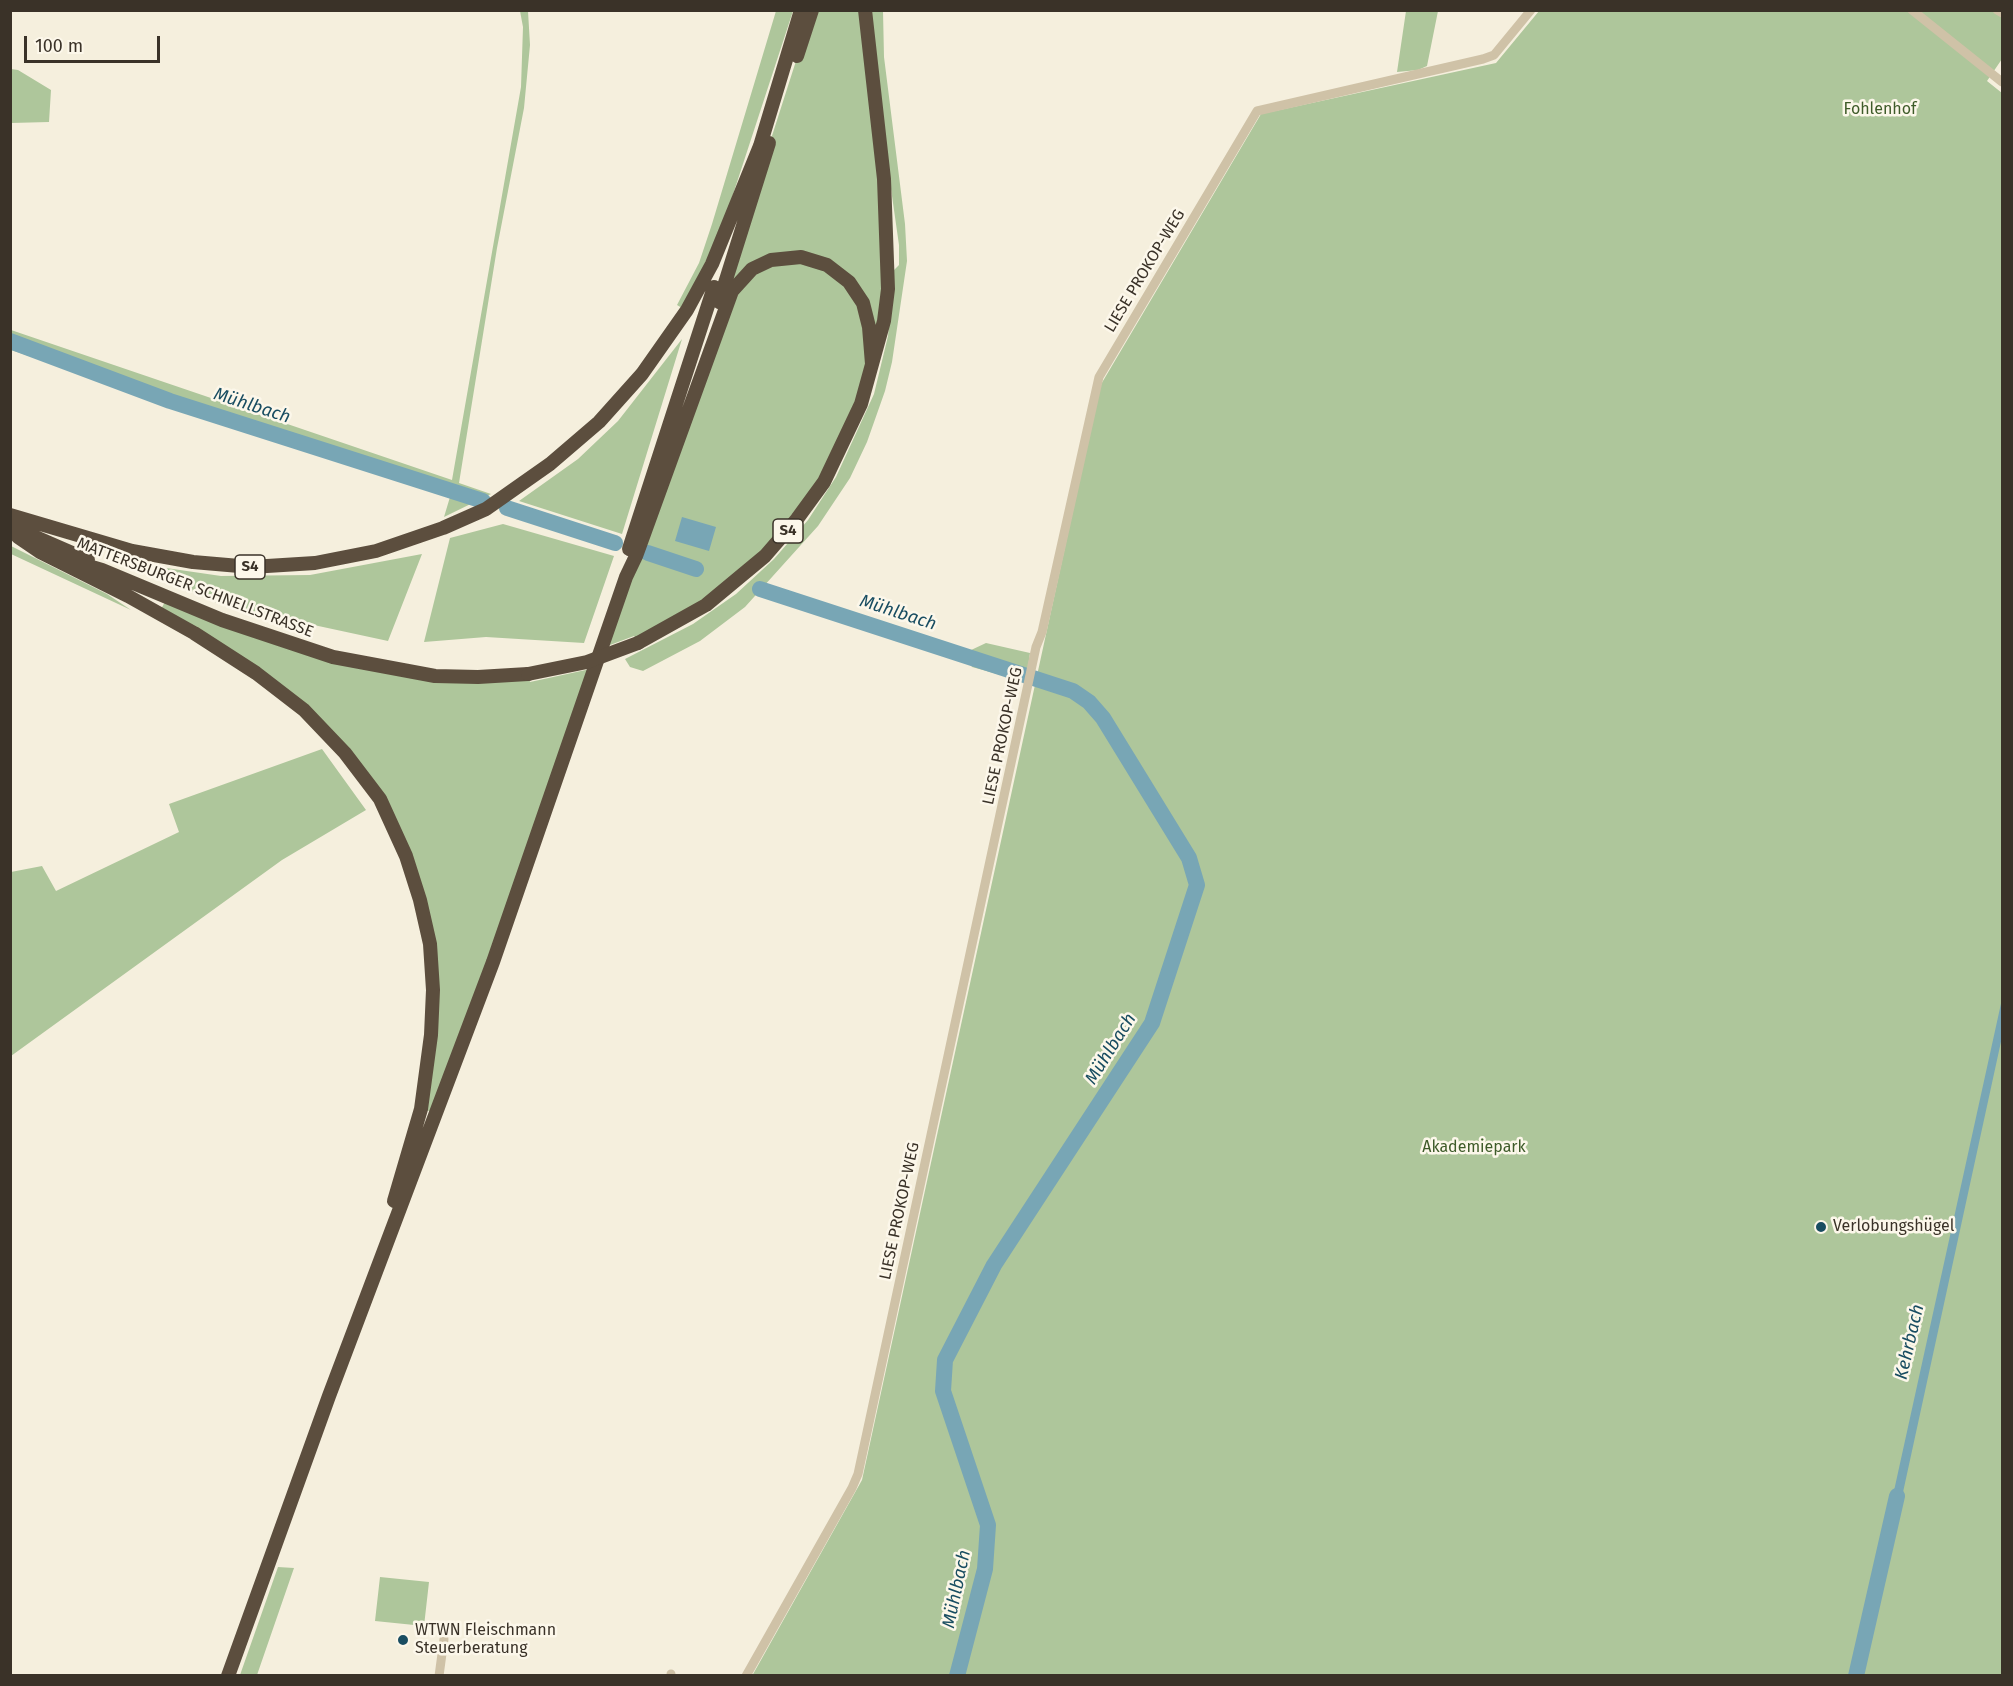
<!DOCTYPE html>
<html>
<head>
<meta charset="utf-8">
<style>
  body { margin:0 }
  #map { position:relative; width:2013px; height:1686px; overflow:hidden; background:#f5efdd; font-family:"Fira Sans",sans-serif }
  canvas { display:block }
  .frame { position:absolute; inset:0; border:12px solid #3a3228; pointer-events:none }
  .scale { position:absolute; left:24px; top:36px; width:136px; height:27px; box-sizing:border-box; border:3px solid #3a3228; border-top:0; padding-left:8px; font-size:18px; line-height:21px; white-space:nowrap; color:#3a3228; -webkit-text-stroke:4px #fcf7ea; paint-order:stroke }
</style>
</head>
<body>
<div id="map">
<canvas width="2013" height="1686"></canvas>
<div class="frame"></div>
<div class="scale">100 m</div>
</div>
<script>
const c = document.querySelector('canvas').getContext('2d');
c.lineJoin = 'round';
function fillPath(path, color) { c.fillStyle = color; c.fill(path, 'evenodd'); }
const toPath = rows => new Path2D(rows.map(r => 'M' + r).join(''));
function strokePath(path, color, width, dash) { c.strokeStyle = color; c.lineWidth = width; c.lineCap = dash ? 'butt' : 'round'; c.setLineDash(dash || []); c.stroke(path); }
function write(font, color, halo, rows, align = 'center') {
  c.font = font + ' "Fira Sans",sans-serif'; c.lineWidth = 5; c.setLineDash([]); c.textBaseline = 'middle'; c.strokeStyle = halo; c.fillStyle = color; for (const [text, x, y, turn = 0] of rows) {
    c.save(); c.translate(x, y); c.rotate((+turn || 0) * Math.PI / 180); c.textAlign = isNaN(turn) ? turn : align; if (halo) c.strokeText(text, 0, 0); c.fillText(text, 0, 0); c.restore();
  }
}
fillPath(toPath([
  [520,11,528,11,530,45,524,108,497,248,459,483,491,494,444,517,450,497,11,350,11,330,452,480,521,87,523,27],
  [776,11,793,11,722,228,706,267,682,308,677,305,699,263,712,224],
  [812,11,865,11,888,289,843,448,751,569,638,643,634,636,602,648,727,299,729,270],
  [871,11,883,11,884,57,905,224,907,261,892,362,885,391,867,442,850,478,818,526,745,607,700,641,643,671,630,667,625,659,693,624,736,594,774,559,808,520,836,477,874,394,888,336,894,270,899,265,899,245,876,84],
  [1406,11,1438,11,1427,66,1418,70,1397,72],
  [1539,11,2002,11,2002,59,1987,81,2002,93,2002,1675,752,1676,862,1480,1100,386,1261,114,1496,63],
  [11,69,18,70,51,90,49,122,11,123],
  [682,339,622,534,519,501,578,459,618,421],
  [503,524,614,556,584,643,486,637,424,642,450,538],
  [11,546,107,594,131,610,11,554],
  [422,554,388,641,221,605,132,563,221,576,310,575],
  [167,598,390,669,528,674,530,682,595,668,437,1113,421,1109,430,944,380,799,304,710,159,613],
  [986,643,1030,653,1026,682,972,667,968,658,969,651],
  [322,749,366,810,282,860,11,1056,11,872,42,866,56,891,179,832,169,804],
  [278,1567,294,1568,257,1675,240,1675],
  [380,1577,429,1582,424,1626,375,1621]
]), '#aec69b');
fillPath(toPath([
  [682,517,716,527,709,551,675,541],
  [2002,999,2002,1037,1895,1529,1890,1509]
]), '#78a6b5');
strokePath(toPath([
  [10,341,170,401,483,501],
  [507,508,615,543],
  [648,553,696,569],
  [760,589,1073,691,1089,702,1103,718,1189,858,1197,885,1152,1023,994,1265,945,1360,943,1391,988,1525,985,1569,957,1676],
  [1856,1676,1897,1496]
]), '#78a6b5', 16);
strokePath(toPath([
  [1912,10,2002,82],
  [1997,10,2002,13],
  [439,1676,444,1639],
  [671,1676,671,1674],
  [746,1676,852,1488,858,1474,1036,647,1042,632,1099,377,1257,111,1483,59,1494,55,1531,10]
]), '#cfc2a7', 9);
strokePath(toPath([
  [797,56,812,10],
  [719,302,769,143],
  [10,515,132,551,193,562,251,567,315,563,376,551,443,528,486,509,550,464,599,422,642,374,687,310,712,264,760,146,801,10],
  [10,526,88,560],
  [18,537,40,552,128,596,194,633,256,673,304,710,345,753,380,799,406,856,420,900,430,944,433,990,431,1035,421,1109,394,1201],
  [629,549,714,287],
  [75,562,102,570,222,620,333,657,435,676,478,677,528,674],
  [638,643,706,605,765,556,797,519,824,482,861,404,884,321,888,289,884,179,865,10],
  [228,1676,329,1396,493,962,626,577,636,556,732,291,752,269,771,260,801,257,827,265,849,282,863,303,869,327,872,364]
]), '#5c4e3e', 14);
strokePath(toPath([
  [528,674,587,662,638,643]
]), '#5c4e3e', 14);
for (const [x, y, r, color] of [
  [1821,1227,6,"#194d61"],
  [403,1640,6,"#194d61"]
]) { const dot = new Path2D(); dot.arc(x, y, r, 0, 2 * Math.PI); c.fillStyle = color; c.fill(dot); strokePath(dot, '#fcf7ea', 2); }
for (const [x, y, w] of [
  [788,531,30],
  [250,567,30]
]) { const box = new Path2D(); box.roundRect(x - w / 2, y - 12, w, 24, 4.5); c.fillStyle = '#fcf7ea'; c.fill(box); strokePath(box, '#3a3228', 1.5); }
write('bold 15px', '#3a3228', null, [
  ["S4",788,531],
  ["S4",250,567]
]);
write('16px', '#3e5b29', '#fcf7ea', [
  ["Fohlenhof",1880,110],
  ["Akademiepark",1474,1148]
]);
write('16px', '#3a3228', '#fcf7ea', [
  ["LIESE PROKOP-WEG",1145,271,-59],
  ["MATTERSBURGER SCHNELLSTRASSE",195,588,21],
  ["LIESE PROKOP-WEG",1003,736,-78],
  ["LIESE PROKOP-WEG",900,1211,-78]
]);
write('16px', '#3a3228', '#fcf7ea', [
  ["Verlobungshügel",1833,1227],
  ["WTWN Fleischmann",415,1631],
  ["Steuerberatung",415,1649]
], 'left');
write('italic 18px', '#194d61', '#fcf7ea', [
  ["Mühlbach",252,406,18],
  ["Mühlbach",898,613,18],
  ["Mühlbach",1111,1049,-58],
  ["Kehrbach",1910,1342,-77],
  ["Mühlbach",957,1589,-78]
]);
</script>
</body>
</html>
